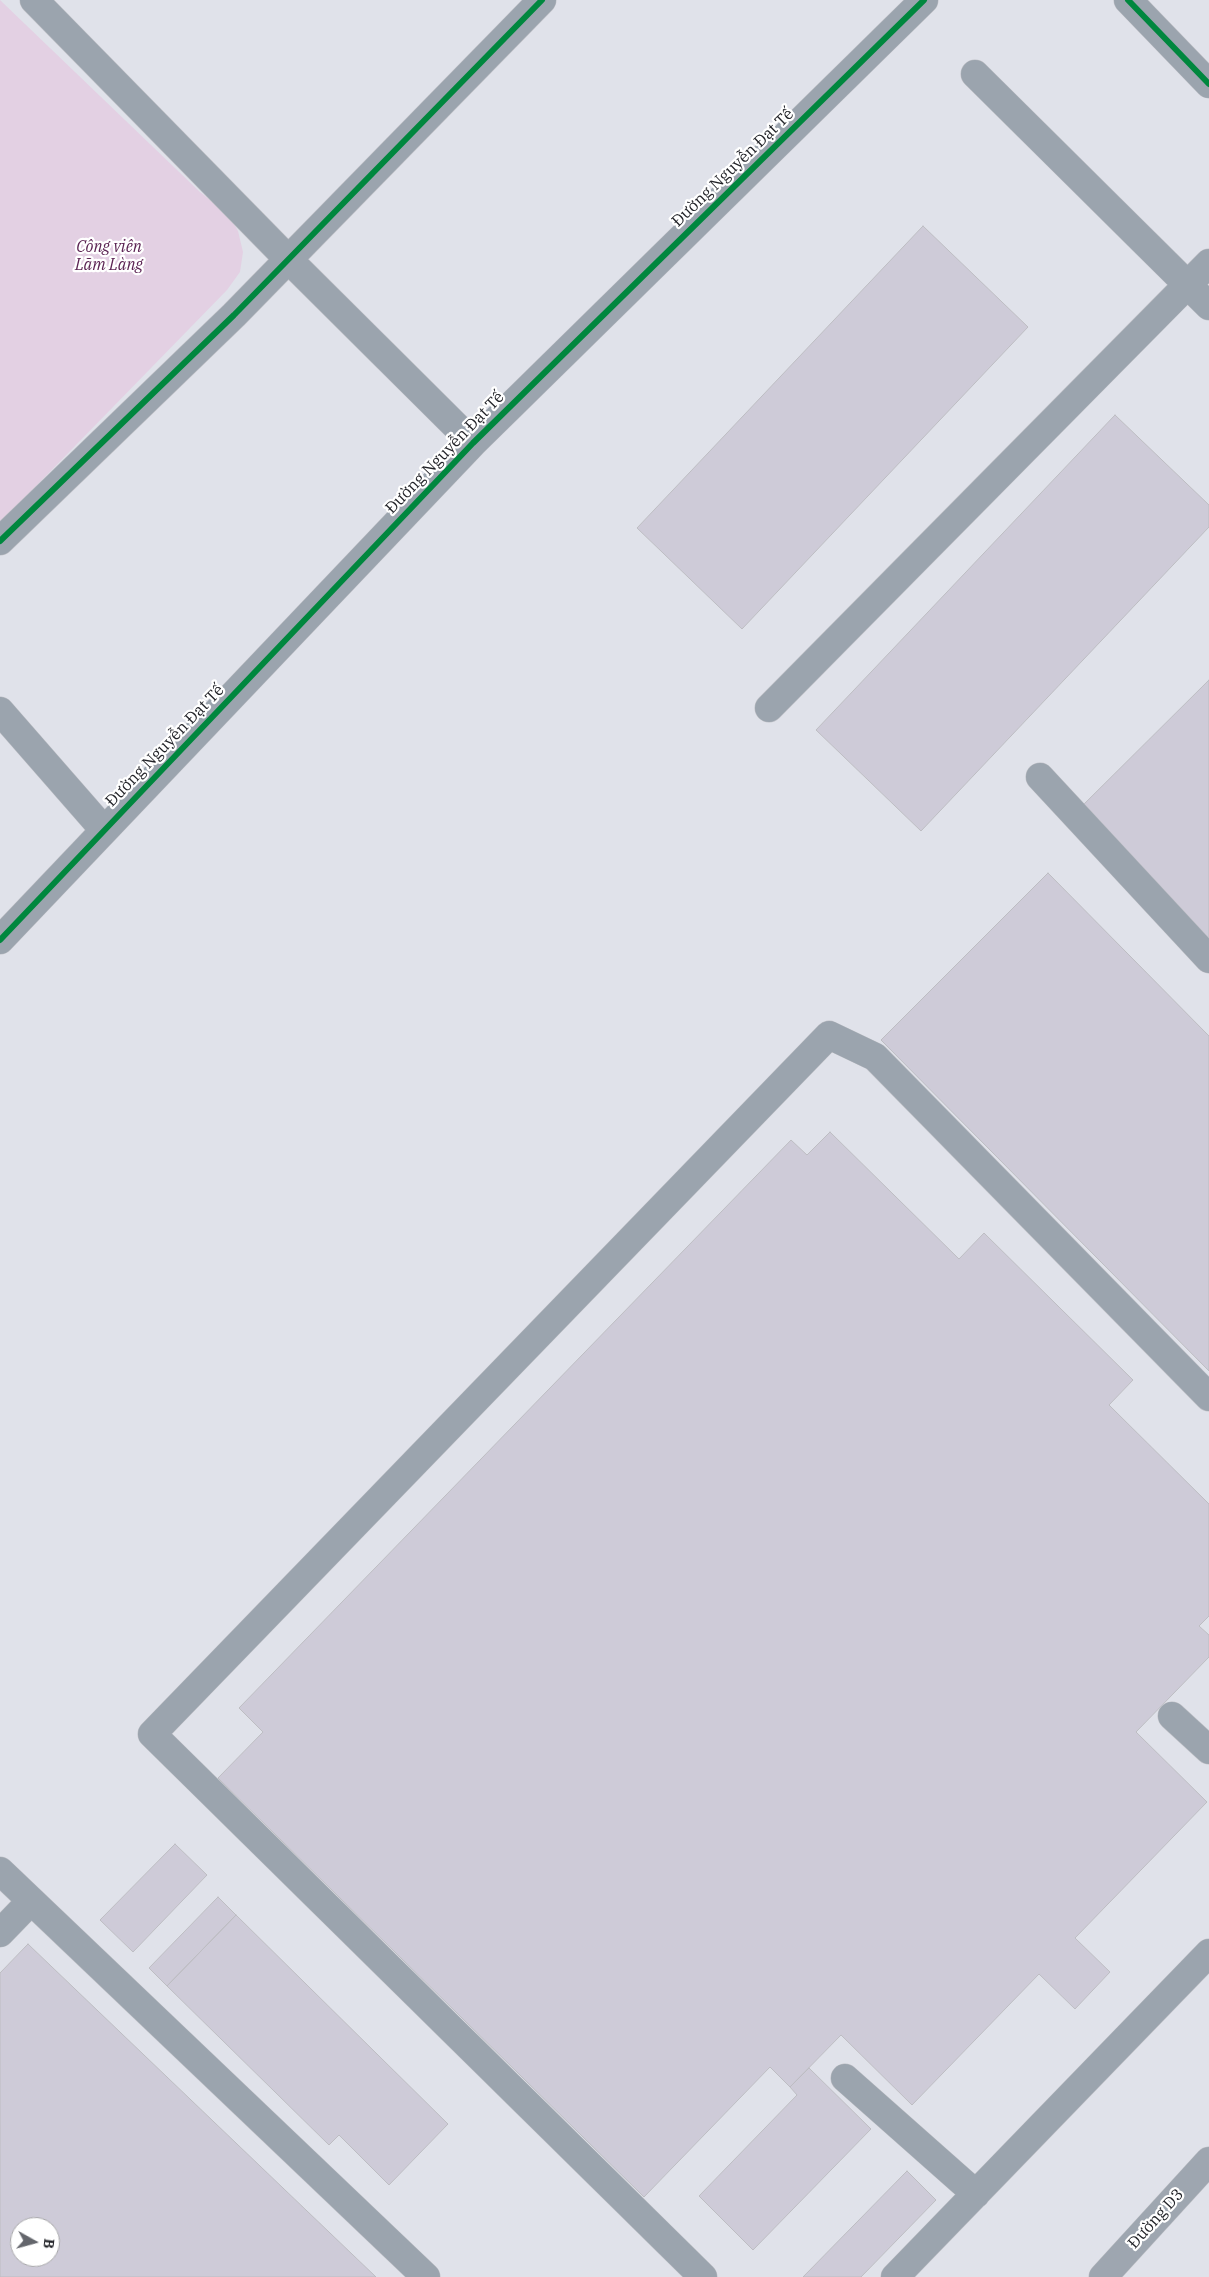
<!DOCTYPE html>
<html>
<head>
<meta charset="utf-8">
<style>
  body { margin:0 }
  #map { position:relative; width:1209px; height:2277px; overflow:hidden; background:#e0e2ea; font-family:"IBM Plex Serif",serif }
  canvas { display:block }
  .north { position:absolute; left:10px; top:2217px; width:50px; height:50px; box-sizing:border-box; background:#fff; border:1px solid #a7a7a9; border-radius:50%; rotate:97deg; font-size:14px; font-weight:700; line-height:20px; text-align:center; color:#222328 }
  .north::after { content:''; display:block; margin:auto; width:18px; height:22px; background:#64666c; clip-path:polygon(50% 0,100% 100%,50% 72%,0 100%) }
</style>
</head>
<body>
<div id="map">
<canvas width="1209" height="2277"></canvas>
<div class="north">B</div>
</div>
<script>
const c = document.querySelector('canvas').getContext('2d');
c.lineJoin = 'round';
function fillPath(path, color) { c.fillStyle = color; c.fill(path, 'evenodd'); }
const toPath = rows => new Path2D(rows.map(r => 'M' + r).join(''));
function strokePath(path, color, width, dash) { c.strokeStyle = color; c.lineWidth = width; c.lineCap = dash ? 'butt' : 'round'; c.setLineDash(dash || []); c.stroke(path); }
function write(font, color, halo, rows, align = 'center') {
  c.font = font + ' "IBM Plex Serif",serif'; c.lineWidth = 4.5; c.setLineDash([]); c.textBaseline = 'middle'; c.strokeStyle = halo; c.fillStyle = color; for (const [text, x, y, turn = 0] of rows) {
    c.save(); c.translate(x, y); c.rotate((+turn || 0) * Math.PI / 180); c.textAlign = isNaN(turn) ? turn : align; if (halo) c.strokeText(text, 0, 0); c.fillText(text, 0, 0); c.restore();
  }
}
fillPath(toPath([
  [0,0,200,192,228,214,238,231,243,252,240,272,227,290,0,523]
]), '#e3d0e3');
const building = toPath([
  [923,226,1028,327,742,629,637,528,923,226],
  [1115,415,1209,505,1209,527,921,831,816,730,1115,415],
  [1209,680,1209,952,1074,814,1209,680],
  [1048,873,1209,1036,1209,1371,881,1040,1048,873],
  [830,1132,959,1259,984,1233,1133,1380,1109,1405,1209,1504,1209,1616,1199,1626,1209,1635,1209,1657,1136,1732,1207,1802,1075,1938,1110,1972,1075,2009,1039,1974,912,2105,841,2035,790,2087,770,2067,644,2197,218,1778,263,1732,239,1708,791,1140,807,1155,830,1132],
  [175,1844,207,1875,133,1952,100,1920,175,1844],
  [218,1897,236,1915,167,1986,149,1968,218,1897],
  [236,1915,448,2124,389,2185,339,2135,329,2145,167,1986,236,1915],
  [28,1944,376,2277,0,2277,0,1973,28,1944],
  [20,2227,50,2227,50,2257,20,2257,20,2227],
  [809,2068,871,2129,753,2250,699,2196,797,2095,790,2087,809,2068],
  [907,2171,936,2200,861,2277,803,2277,907,2171]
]);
fillPath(building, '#cecbd8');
strokePath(building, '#bdbdc2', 1);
const minor = toPath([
  [34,0,289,260,473,443],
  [1128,0,1209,84],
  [975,74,1209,306],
  [0,541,234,315,542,0],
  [769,708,1209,263],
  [0,711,104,830],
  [1040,777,1209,959],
  [0,940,473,443,924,0],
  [1172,1716,1209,1750],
  [0,1871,426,2277],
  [0,1933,31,1901],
  [845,2078,976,2194],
  [703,2277,152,1734,829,1035,875,1057,1209,1397],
  [895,2277,1209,1953]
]);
const major = toPath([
  [1103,2277,1209,2161]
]);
strokePath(minor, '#bfc0c6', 29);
strokePath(major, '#bfc0c6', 29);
strokePath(minor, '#9ba4ae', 28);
strokePath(major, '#9ea6b0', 28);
strokePath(toPath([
  [1128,0,1209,84],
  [0,541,234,315,542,0],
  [0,940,473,443,924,0]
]), '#00873e', 6);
write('16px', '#222328', '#fff', [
  ["Đường Nguyễn Đạt Tế",733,168,-44],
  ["Đường Nguyễn Đạt Tế",445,453,-46],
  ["Đường Nguyễn Đạt Tế",165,746,-46],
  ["Đường D3",1156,2219,-48]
]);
write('italic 16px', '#5b2353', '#fff', [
  ["Công viên",109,247],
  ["Lãm Làng",109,265]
]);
</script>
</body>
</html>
